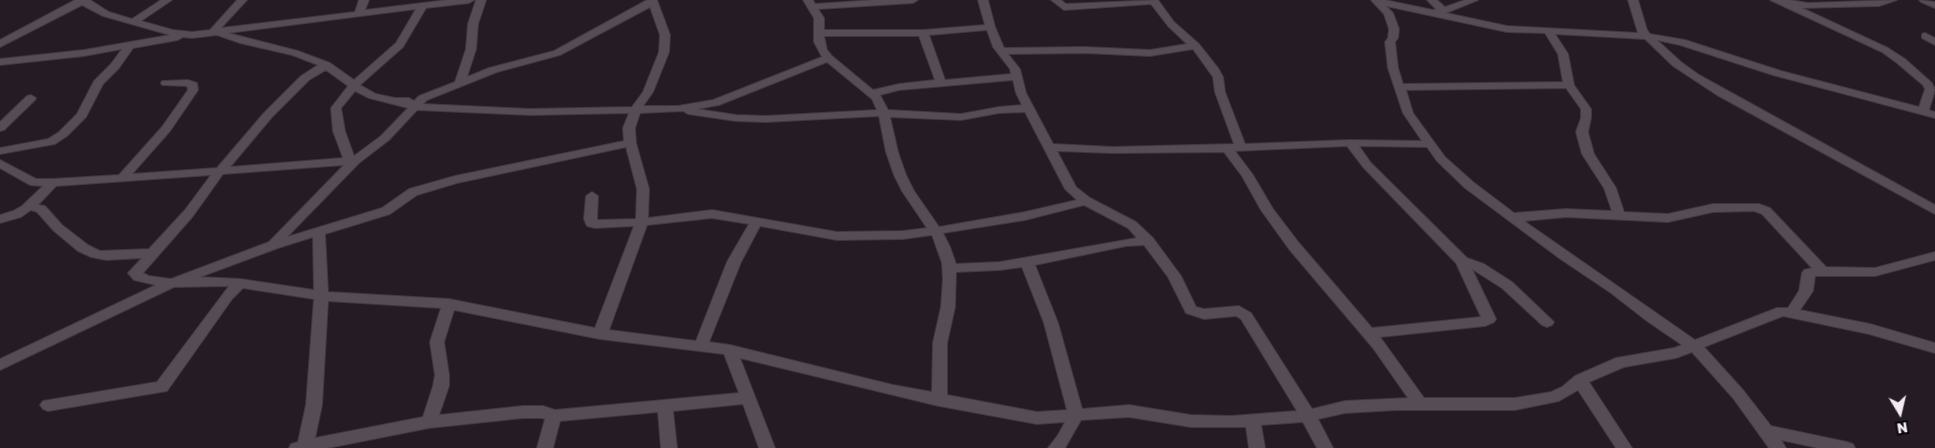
<!DOCTYPE html>
<html>
<head>
<meta charset="utf-8">
<style>
  body { margin:0 }
  #map { position:relative; width:1935px; height:448px; overflow:hidden; background:#241b24; font-family:"Golos Text",sans-serif }
  canvas { display:block }
  .north { position:absolute; left:1875px; top:388px; width:50px; height:50px; -webkit-text-stroke:4px #0b070b; paint-order:stroke; rotate:171deg; font-size:14px; font-weight:700; line-height:20px; text-align:center; color:#f2ecf2 }
  .north::after { content:''; display:block; margin:auto; width:18px; height:22px; background:#f2ecf2; clip-path:polygon(50% 0,100% 100%,50% 72%,0 100%) }
</style>
</head>
<body>
<div id="map">
<canvas width="1935" height="448"></canvas>
<div class="north">N</div>
</div>
<script>
const c = document.querySelector('canvas').getContext('2d');
c.lineJoin = 'round';
const toPath = rows => new Path2D(rows.map(r => 'M' + r).join(''));
function strokePath(path, color, width, dash) { c.strokeStyle = color; c.lineWidth = width; c.lineCap = dash ? 'butt' : 'round'; c.setLineDash(dash || []); c.stroke(path); }
function fillPath(path, color) { c.fillStyle = color; c.fill(path, 'evenodd'); }
const minor = toPath([
  [75,0,90,0,109,12,132,19,161,0,172,0,141,21,173,30,192,32,210,30,237,0,247,0,221,28,355,12,359,0,369,0,365,10,447,0,474,0,469,3,426,8,403,47,360,85,376,94,395,98,409,98,414,101,419,96,455,82,466,49,468,24,476,0,486,0,478,24,476,49,467,77,489,68,554,51,647,0,657,0,670,35,669,52,653,92,643,106,678,106,713,100,822,57,814,42,814,18,803,0,813,0,815,4,874,0,918,0,913,3,818,9,824,18,824,30,923,30,985,25,978,0,988,0,995,27,1004,48,1085,47,1150,50,1187,44,1168,26,1151,4,1064,10,1051,0,1061,0,1066,4,1158,0,1174,22,1199,44,1218,68,1223,77,1225,92,1245,144,1350,140,1422,141,1403,113,1388,68,1385,42,1388,38,1389,29,1384,14,1371,0,1385,0,1433,10,1436,9,1427,0,1437,0,1445,7,1465,0,1478,0,1446,13,1507,26,1638,33,1628,0,1638,0,1647,30,1650,34,1685,40,1781,71,1919,107,1925,89,1923,85,1897,63,1882,52,1770,0,1790,0,1808,3,1897,0,1879,6,1802,8,1888,48,1905,59,1932,83,1935,90,1929,110,1935,112,1935,118,1773,75,1680,45,1657,40,1681,62,1699,75,1935,205,1935,214,1717,95,1673,66,1645,39,1555,34,1568,54,1574,85,1591,109,1591,118,1588,132,1594,154,1616,188,1624,212,1668,214,1713,204,1759,204,1770,208,1826,267,1875,268,1935,252,1935,260,1875,276,1815,276,1813,291,1800,310,1870,324,1935,343,1935,353,1869,334,1783,316,1704,347,1743,390,1771,426,1847,442,1853,444,1855,448,1818,448,1781,440,1786,448,1769,448,1733,398,1692,352,1676,358,1624,367,1589,382,1632,448,1616,448,1578,390,1559,401,1515,410,1396,410,1345,413,1318,419,1333,448,1317,448,1303,422,1261,425,1265,448,1249,448,1246,427,1191,427,1129,417,1081,420,1065,448,1048,448,1058,435,1065,422,1037,424,939,406,740,358,775,448,759,448,743,404,673,411,677,448,661,448,658,412,560,421,553,448,537,448,545,419,542,418,523,418,429,428,328,448,289,448,291,444,298,442,306,405,314,299,243,288,232,299,167,391,48,411,43,409,40,405,43,401,157,382,229,286,174,287,0,370,0,359,156,285,134,280,128,273,142,258,106,260,91,257,78,251,54,231,37,212,31,210,21,217,0,223,0,215,13,211,22,206,43,186,30,185,0,168,0,160,36,179,53,179,119,175,162,127,188,90,187,86,162,85,161,83,162,81,188,80,197,83,198,90,170,131,132,174,217,168,264,113,301,76,318,65,292,55,240,43,217,35,192,38,183,37,178,40,133,48,119,68,103,84,86,117,67,136,55,144,0,154,0,148,48,139,59,132,77,114,94,81,111,64,122,49,84,56,0,65,0,59,84,50,170,35,103,16,82,5,0,47,0,40,75,0],
  [1386,6,1507,32,1545,33,1558,54,1563,82,1403,84,1398,68,1395,42,1398,38,1399,29,1393,13,1386,6],
  [650,7,660,35,659,52,643,92,632,107,530,109,423,104,427,100,497,72,560,55,650,7],
  [416,9,396,43,354,80,330,63,298,51,228,33,416,9],
  [987,30,993,47,1010,69,1011,74,945,80,929,35,987,30],
  [824,36,919,36,935,80,899,84,873,90,832,56,827,50,824,36],
  [1193,49,1213,77,1215,92,1234,144,1113,147,1053,144,1026,93,1020,69,1008,54,1085,53,1150,56,1193,49],
  [827,62,872,99,877,110,766,116,736,115,697,109,719,105,827,62],
  [326,70,348,86,331,108,333,131,343,158,230,167,272,117,309,80,326,70],
  [1013,80,1016,93,1022,105,999,107,961,114,888,110,880,95,899,90,1013,80],
  [1566,88,1581,109,1581,118,1576,132,1582,154,1604,188,1612,211,1566,209,1514,213,1473,182,1445,157,1413,113,1406,90,1566,88],
  [355,91,369,98,408,108,381,136,354,156,345,131,341,108,355,91],
  [417,110,530,115,629,113,623,128,624,141,455,176,409,189,382,208,287,237,359,163,389,140,417,110],
  [683,111,688,114,736,121,766,122,879,116,886,152,894,175,902,191,927,228,903,231,837,232,712,210,648,218,649,189,636,143,635,128,640,113,683,111],
  [1025,112,1065,189,1077,200,1025,212,939,227,914,191,906,175,898,152,890,117,961,120,999,113,1025,112],
  [1347,146,1363,167,1456,263,1481,317,1372,328,1299,243,1273,209,1253,175,1235,151,1347,146],
  [1359,146,1427,147,1437,161,1465,188,1559,258,1611,293,1647,321,1682,345,1674,348,1616,358,1575,376,1562,387,1551,392,1515,398,1424,398,1380,337,1485,326,1494,322,1496,319,1472,269,1502,288,1542,325,1547,327,1552,325,1554,322,1512,282,1484,264,1467,258,1371,163,1359,146],
  [626,147,637,189,636,219,597,220,598,196,592,192,586,196,584,219,587,226,595,228,634,226,595,328,449,299,328,292,325,234,390,214,417,195,457,183,626,147],
  [1057,151,1113,153,1224,152,1242,176,1261,210,1289,249,1373,348,1408,398,1345,401,1312,409,1251,313,1239,306,1204,309,1196,307,1181,276,1153,238,1136,222,1090,198,1076,187,1057,151],
  [344,165,269,242,171,279,149,276,143,273,193,216,223,174,344,165],
  [211,175,185,210,149,249,100,251,88,245,62,225,45,206,38,205,56,186,211,175],
  [1084,205,1128,228,1137,238,1000,262,956,264,950,247,943,233,1025,220,1084,205],
  [1754,211,1762,214,1812,268,1804,270,1802,273,1799,291,1788,308,1777,308,1695,340,1524,221,1566,217,1668,222,1713,212,1754,211],
  [712,218,749,224,727,262,696,341,609,330,647,225,712,218],
  [760,226,837,240,903,239,932,235,942,263,943,279,941,307,933,343,932,392,893,385,730,345,709,342,741,262,760,226],
  [313,237,314,290,240,279,200,277,278,248,313,237],
  [1144,245,1168,277,1186,313,1204,319,1236,316,1241,319,1297,411,1231,416,1191,415,1129,405,1082,409,1058,323,1035,265,1126,246,1144,245],
  [1022,267,1044,323,1067,410,1037,412,947,395,947,343,955,307,956,272,1000,270,1022,267],
  [328,301,441,308,430,342,435,375,433,386,423,417,315,438,322,405,328,301],
  [454,310,600,339,724,354,739,393,555,410,543,406,523,406,439,415,449,386,449,375,444,342,454,310],
  [1919,0,1935,2,1935,8,1921,2,1919,0],
  [1925,33,1935,38,1935,45,1922,38,1922,34,1925,33],
  [31,95,36,98,35,100,4,130,0,131,0,122,27,96,31,95]
]);
strokePath(minor, '#3f393f', 2);
fillPath(minor, '#564c56');
</script>
</body>
</html>
